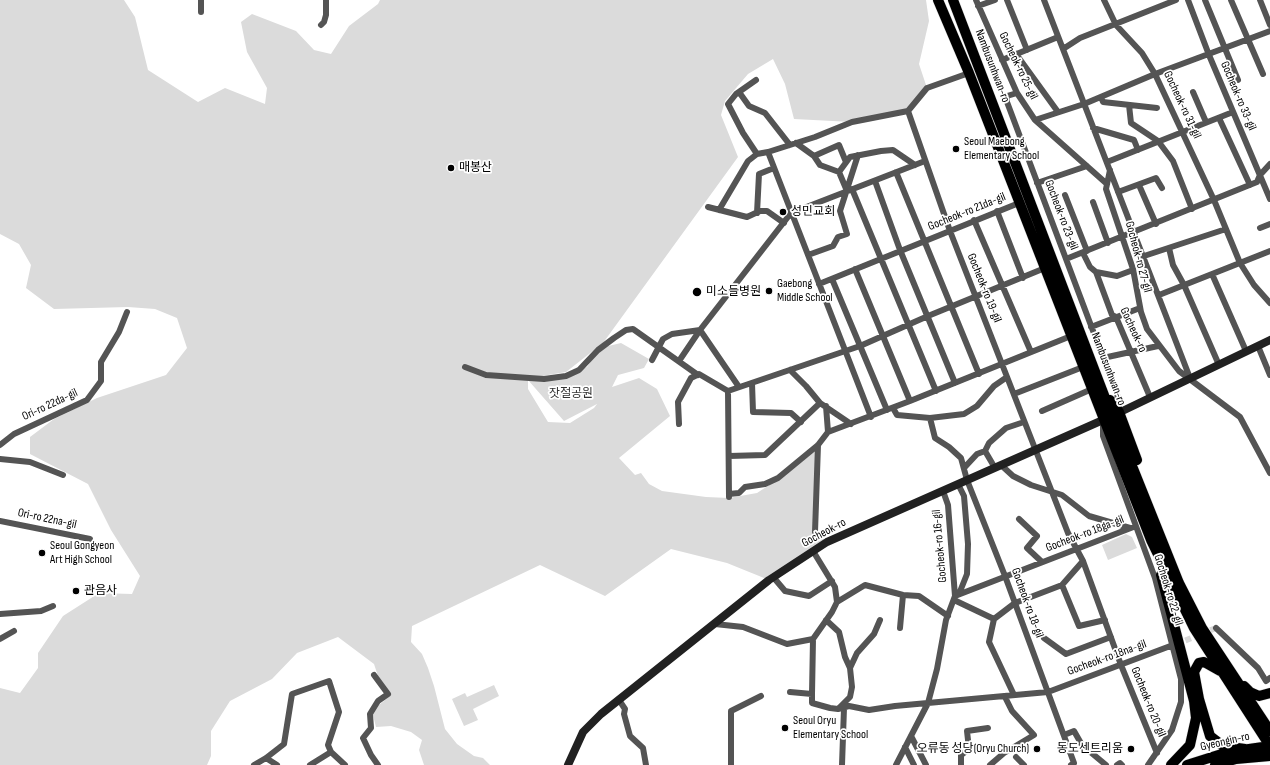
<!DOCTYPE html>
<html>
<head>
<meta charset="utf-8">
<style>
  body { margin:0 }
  canvas { display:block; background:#fff }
</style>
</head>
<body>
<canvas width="1270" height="765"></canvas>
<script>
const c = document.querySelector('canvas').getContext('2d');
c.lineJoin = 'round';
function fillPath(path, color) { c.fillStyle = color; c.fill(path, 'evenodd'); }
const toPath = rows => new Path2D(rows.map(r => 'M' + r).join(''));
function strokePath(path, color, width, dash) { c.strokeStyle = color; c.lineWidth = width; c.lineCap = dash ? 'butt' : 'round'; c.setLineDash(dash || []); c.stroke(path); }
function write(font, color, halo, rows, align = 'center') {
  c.font = font + ' "Sofia Sans Condensed","Noto Sans KR",sans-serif'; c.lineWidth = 3.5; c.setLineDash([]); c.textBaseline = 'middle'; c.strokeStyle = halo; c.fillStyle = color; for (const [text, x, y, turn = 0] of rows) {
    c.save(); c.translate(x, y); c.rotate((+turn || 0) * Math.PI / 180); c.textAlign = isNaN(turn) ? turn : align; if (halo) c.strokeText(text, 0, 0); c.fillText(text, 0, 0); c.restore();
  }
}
fillPath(toPath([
  [0,0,124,0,135,17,148,70,198,102,225,88,265,104,267,88,247,52,241,22,252,14,296,31,314,50,331,54,349,26,378,4,380,0,926,0,929,21,919,64,927,88,908,111,852,122,794,119,785,84,773,59,748,74,725,101,721,115,738,157,603,343,566,372,536,377,559,376,587,367,600,348,621,343,649,359,644,368,618,375,612,387,639,378,657,389,670,416,619,458,635,475,641,473,649,484,662,491,706,497,729,498,757,493,786,474,818,445,815,532,827,542,769,580,727,563,671,549,605,596,540,565,412,626,411,642,422,654,428,668,434,686,445,729,457,744,474,756,483,758,490,765,424,765,419,750,422,740,411,732,391,726,376,727,373,715,379,705,390,696,379,679,374,664,338,637,297,653,272,679,230,701,211,731,211,756,207,765,0,765,0,688,20,693,38,668,38,653,63,616,99,593,132,594,140,576,111,530,88,484,30,454,30,437,54,419,97,398,166,375,187,348,177,318,155,309,128,307,54,309,26,288,31,265,19,244,0,234],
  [528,380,564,421,597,404,594,408,570,423,548,422,528,389],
  [1126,534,1132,537,1137,548,1108,560,1102,545],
  [494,685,499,696,473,709,478,720,464,726,452,699,465,693,467,697]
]), '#dbdbdb');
strokePath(toPath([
  [1177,644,1216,628]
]), '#d9d9d9', 6, [6, 3]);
const primary = toPath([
  [938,0,969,73,1151,540,1194,628,1270,746],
  [953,0,1112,416,1179,583,1202,628,1270,731],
  [1110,400,1119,412,1137,460],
  [1161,575,1194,701,1196,718,1190,745,1171,765],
  [1220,671,1204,662,1199,663,1194,672,1199,699,1210,736,1223,746,1245,749],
  [1244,686,1250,692,1259,696,1270,693],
  [1187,765,1228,752,1270,746],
  [1215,765,1236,759,1270,756]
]);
strokePath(primary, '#dbdbdb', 11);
strokePath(toPath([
  [976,0,1017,93,1035,120,1107,184],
  [1007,0,1027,50],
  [1044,0,1190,378],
  [1104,0,1116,25,1142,53,1155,74,1214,200,1240,263,1254,285,1270,303],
  [1188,0,1209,55,1270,199],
  [1205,0,1238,80],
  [1231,0,1263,74],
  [1260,0,1270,25],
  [978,6,995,0],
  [201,12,201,0],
  [321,25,324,22,326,15,326,0],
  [1063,49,1080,38,1176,0],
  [1016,54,1058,112],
  [1002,60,1058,37],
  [756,80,736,94,728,104,743,133,757,154,768,152,815,137,852,122,908,111,927,88,969,73],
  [739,92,749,106,765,113,790,145],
  [1193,92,1206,122],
  [1017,93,1007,96,1007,102,1119,400,1119,410],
  [1101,97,1103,102,1157,108],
  [1129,105,1131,123,1158,141,1173,161,1192,209],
  [908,111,950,231,1068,533,1083,561,1121,665,1157,753],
  [1219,118,1250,185],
  [1035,120,1084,104,1155,74,1270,31],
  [1093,128,1134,140,1138,150],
  [796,143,814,156,820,165,839,172,850,157,881,151,893,150,915,165],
  [768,152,871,417],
  [814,156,839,145,846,162],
  [1107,162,1233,112],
  [1110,170,1106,189,1133,269,1141,312,1147,329,1179,371,1240,417,1270,473],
  [839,172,847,191],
  [896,172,979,374],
  [875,181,900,250,955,383],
  [1037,183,1087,166],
  [1139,185,1156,224],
  [852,189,936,391],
  [1118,192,1156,178,1162,188],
  [1065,195,1087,251],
  [1093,202,1108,243],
  [708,207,747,217,760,211,767,211,784,223],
  [719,210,748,161,757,154],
  [997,211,1023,278],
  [757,213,759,174,774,168],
  [974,220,1031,352],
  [1260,228,1270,224],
  [1169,248,1173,265,1184,285,1219,365],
  [1083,253,1090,267,1096,272,1117,276,1133,270],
  [808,255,833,246,838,237,847,234,840,211,858,155],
  [1144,256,1226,229],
  [1066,259,1257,182,1260,175,1270,164],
  [855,269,910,401],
  [1096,272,1112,315,1116,317,1150,397],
  [1212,274,1246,351],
  [832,279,887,410],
  [819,284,1019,203],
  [1159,295,1270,251],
  [1091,327,1140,308],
  [1258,346,1270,375],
  [1103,358,1158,346],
  [652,360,663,339,672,334,700,330],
  [679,361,700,330],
  [465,367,486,375,544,379,566,376,579,370,598,350,614,338,626,330,633,329,698,375],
  [790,370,806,386,820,403,851,424],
  [752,383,753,412,791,413,801,422],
  [739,387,700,330,791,213,925,161],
  [728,391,729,497],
  [1014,394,1083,367],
  [826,406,828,432],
  [893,408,897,415,930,418,964,414,977,406,994,386,1007,377],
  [1042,411,1092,389],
  [930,418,935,438,949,447,961,458,967,480,1005,576,1074,763,1071,765],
  [1103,423,1103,436,1155,578,1181,679,1181,702,1172,730,1148,765],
  [679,424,678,402,691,378,699,374,728,391,860,346,928,316,1045,268],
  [0,445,14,434,87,400,101,381,101,362,119,332,127,312],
  [729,456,765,455,820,403],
  [0,459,30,462,63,475],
  [1001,465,1013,476,1031,485,1062,495,1089,516,1130,528],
  [964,468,977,454,985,451],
  [995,468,985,451,989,443,1006,428,1024,422],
  [958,484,964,496,968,544,967,574,959,594],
  [729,494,739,493,745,487,765,484,778,478,818,445,828,432,910,401,1071,336],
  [1019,519,1037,536,1027,548,1042,562],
  [0,521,90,539],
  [815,532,818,445],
  [774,578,785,591,809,596,832,581],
  [1062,585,1079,626,1105,620],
  [955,596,1136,526],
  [954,600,994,619],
  [837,602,865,585,903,595,919,596,948,616],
  [0,614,41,611,53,606],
  [826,620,839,632,845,657,850,668,852,687,850,697,839,708],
  [715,624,743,627,787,644,813,639],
  [900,628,903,595],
  [1216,628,1258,668,1266,681,1270,678],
  [1044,638,1066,654,1111,637],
  [0,639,14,631],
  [850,668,857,653,874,634,880,620],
  [374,675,388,694,378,701,370,714,371,728,363,738,371,755,378,765],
  [790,692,812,694,812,703,830,708,838,709,849,706,869,710,895,706,1048,692,1173,645],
  [812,694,813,639,832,612,837,602,835,587,813,551],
  [1014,695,989,642,994,619,1015,603,1062,585,1083,561],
  [619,700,625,709,624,714,630,736,643,748,646,765],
  [1064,735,1074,731,1082,745,1106,765],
  [911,736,926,765],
  [905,747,914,765],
  [1016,757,1024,765],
  [266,758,277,765],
  [254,765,266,758,284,744,292,694,329,681,339,712,328,745,331,752],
  [310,765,331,752,345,765],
  [731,765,731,711,761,696],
  [842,765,844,708],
  [896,765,928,703,937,669,946,620,955,596,948,505,943,491],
  [961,765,961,755,969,749,967,731,988,728],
  [990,765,1004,753,1034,735,1012,711,1005,697],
  [1117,765,1120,763,1122,765]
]), '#545454', 6);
strokePath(toPath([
  [568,765,583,732,601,714,769,580,827,542,1112,416,1270,340]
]), '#212121', 8);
strokePath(primary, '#000', 10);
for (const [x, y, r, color] of [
  [956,149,4,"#000"],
  [451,168,4,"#000"],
  [783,212,4,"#000"],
  [769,291,4,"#000"],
  [697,292,5,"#000"],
  [42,553,4,"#000"],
  [76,591,4,"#000"],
  [785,728,4,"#000"],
  [1037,749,4,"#000"],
  [1131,749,4,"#000"]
]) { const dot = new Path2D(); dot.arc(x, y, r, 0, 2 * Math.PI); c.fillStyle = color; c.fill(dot); strokePath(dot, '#fff', 1.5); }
write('12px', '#000', '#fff', [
  ["Nambusunhwan-ro",992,66,69],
  ["Gocheok-ro 25-gil",1018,66,64],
  ["Gocheok-ro 33-gil",1238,96,67],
  ["Gocheok-ro 31-gil",1182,105,65],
  ["Gocheok-ro 21da-gil",967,212,-22],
  ["Gocheok-ro 23-gil",1061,215,69],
  ["Gocheok-ro 27-gil",1138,257,75],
  ["Gocheok-ro 19-gil",984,288,68],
  ["Gocheok-ro",1133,330,65],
  ["Nambusunhwan-ro",1108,369,69],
  ["Ori-ro 22da-gil",50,405,-25],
  ["Ori-ro 22na-gil",47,519,12],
  ["Gocheok-ro",824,533,-28],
  ["Gocheok-ro 18ga-gil",1085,534,-21],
  ["Gocheok-ro 16-gil",940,546,-95],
  ["Gocheok-ro 22-gil",1168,590,73],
  ["Gocheok-ro 18-gil",1027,603,70],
  ["Gocheok-ro 18na-gil",1107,658,-20],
  ["Gocheok-ro 20-gil",1148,702,68],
  ["Gyeongin-ro",1225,742,-13]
]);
write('12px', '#000', '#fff', [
  ["Seoul Maebong",964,142],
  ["Elementary School",964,156],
  ["매봉산",459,168],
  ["성민교회",791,212],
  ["Gaebong",777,284],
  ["Middle School",777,298],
  ["미소들병원",706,292],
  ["Seoul Gongyeon",50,546],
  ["Art High School",50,560],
  ["관음사",84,591],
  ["Seoul Oryu",793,721],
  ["Elementary School",793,735],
  ["오류동 성당(Oryu Church)",1029,749,"right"],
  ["동도센트리움",1123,749,"right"]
], 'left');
write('12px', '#323232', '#fff', [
  ["잣절공원",571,394]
]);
</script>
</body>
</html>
